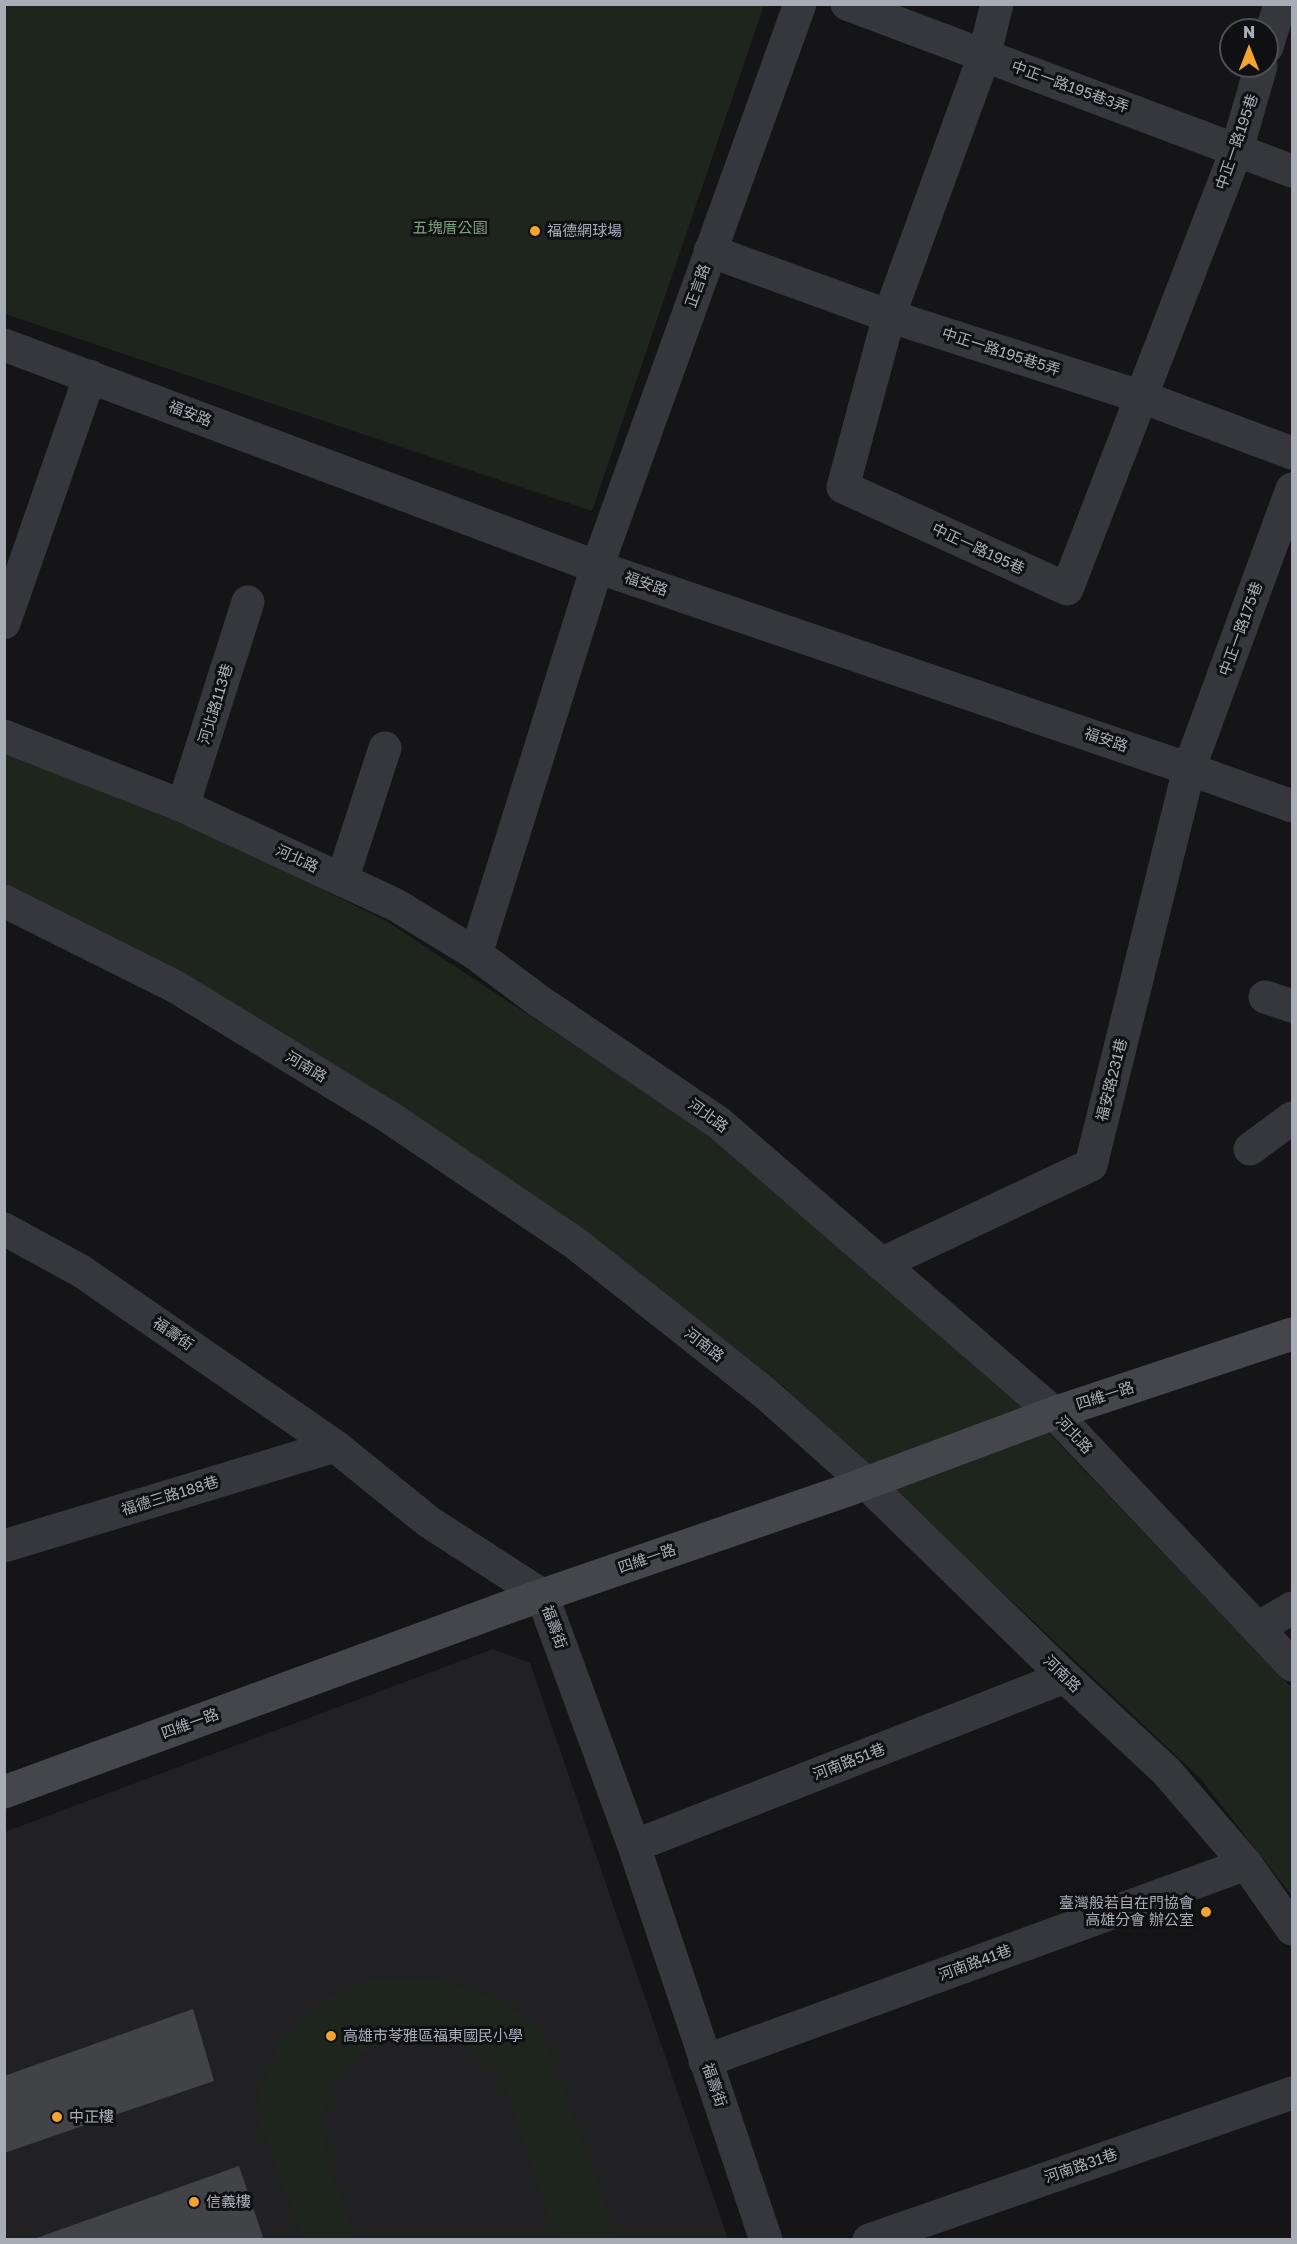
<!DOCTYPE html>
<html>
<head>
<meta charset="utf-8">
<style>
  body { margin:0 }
  #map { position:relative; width:1297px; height:2244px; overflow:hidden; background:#151517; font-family:"Golos Text",sans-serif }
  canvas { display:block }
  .frame { position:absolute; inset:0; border:6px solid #a7adb7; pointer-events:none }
  .north { position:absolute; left:1219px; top:18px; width:60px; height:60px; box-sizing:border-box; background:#101012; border:2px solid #4c4f54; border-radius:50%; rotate:0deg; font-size:16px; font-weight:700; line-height:24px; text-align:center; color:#a7adb7 }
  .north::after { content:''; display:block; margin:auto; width:21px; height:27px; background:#f3a430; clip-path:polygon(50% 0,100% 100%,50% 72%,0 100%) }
</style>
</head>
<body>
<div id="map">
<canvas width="1297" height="2244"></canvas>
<div class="frame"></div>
<div class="north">N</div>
</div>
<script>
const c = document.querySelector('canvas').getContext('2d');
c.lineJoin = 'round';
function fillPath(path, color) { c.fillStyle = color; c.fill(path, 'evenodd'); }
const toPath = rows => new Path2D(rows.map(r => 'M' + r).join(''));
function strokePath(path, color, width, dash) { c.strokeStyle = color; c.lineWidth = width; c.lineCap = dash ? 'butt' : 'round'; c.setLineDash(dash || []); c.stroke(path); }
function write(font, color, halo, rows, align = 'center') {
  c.font = font + ' "Golos Text","Noto Sans TC",sans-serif'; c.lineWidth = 6; c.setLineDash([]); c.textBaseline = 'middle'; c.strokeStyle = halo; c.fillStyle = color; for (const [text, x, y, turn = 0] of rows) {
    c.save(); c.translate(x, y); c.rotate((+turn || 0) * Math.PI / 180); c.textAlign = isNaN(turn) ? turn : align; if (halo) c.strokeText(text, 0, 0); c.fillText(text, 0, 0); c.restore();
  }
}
fillPath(toPath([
  [493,1649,530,1663,728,2239,5,2240,5,1832]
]), '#212124');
fillPath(toPath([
  [5,4,764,5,592,511,5,314],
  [5,744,190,823,388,922,710,1135,1024,1407,1292,1688,1292,1896,1201,1779,779,1382,585,1234,5,885],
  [371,1978,441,1980,500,2000,541,2029,618,2239,557,2239,501,2076,467,2046,427,2035,393,2039,361,2053,333,2087,320,2122,329,2167,356,2239,303,2239,255,2110,261,2088,278,2047,297,2027,329,1998]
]), '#1d251d');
fillPath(toPath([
  [193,2009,214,2081,4,2153,4,2076],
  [239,2166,263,2237,257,2240,31,2240]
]), '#414347');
strokePath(toPath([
  [847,4,1292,171],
  [997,4,984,56,889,316,843,487,1067,589,1237,149,1261,66],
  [1267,47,1280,4],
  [710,251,889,316,1142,397,1292,453],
  [4,345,597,567,1189,769,1292,806],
  [4,623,90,376],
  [4,736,183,806,396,905,476,954,539,1001,719,1123,1054,1413,1292,1665],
  [183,806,248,602],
  [342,880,385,748],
  [4,901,176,987,389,1117,575,1243,765,1393,866,1483,1065,1677,1166,1771,1246,1864,1292,1929],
  [476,954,597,567,800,4],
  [1265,997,1292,1006],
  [1250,1149,1292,1118],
  [4,1229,81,1271,335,1446,429,1522,542,1595,634,1846,766,2240],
  [881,1264,1091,1165,1189,769,1292,489],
  [4,1546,335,1446],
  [1258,1628,1292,1608],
  [634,1846,1065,1677],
  [705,2061,1246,1864],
  [869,2240,1292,2093]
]), '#36373c', 33);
strokePath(toPath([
  [4,1792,511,1606,845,1491,1054,1413,1292,1334]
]), '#44464c', 33);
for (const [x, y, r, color] of [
  [535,231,6,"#f3a430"],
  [1206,1912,6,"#f3a430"],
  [331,2036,6,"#f3a430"],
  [57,2117,6,"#f3a430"],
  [194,2202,6,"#f3a430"]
]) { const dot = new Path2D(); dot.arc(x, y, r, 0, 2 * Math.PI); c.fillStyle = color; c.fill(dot); strokePath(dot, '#101012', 2); }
write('15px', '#a7adb7', '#101012', [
  ["中正一路195巷3弄",1070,87,20],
  ["中正一路195巷",1237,142,-71],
  ["正言路",698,286,-70],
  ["中正一路195巷5弄",1001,352,18],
  ["福安路",190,414,21],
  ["中正一路195巷",978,549,25],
  ["福安路",646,584,19],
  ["中正一路175巷",1241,629,-70],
  ["河北路113巷",216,704,-73],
  ["福安路",1106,740,19],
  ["河北路",297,859,25],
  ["河南路",306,1067,31],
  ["福安路231巷",1112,1080,-76],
  ["河北路",708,1116,36],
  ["福壽街",173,1334,35],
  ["河南路",704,1345,38],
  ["四維一路",1105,1396,-18],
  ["河北路",1074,1435,47],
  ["福德三路188巷",170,1496,-17],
  ["四維一路",647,1559,-19],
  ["福壽街",554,1627,70],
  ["河南路",1062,1674,44],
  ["四維一路",190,1724,-20],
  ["河南路51巷",849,1762,-21],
  ["河南路41巷",975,1963,-20],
  ["福壽街",714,2085,71],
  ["河南路31巷",1081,2166,-19]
]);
write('15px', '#7ea27d', '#101012', [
  ["五塊厝公園",450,228]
]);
write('15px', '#a7adb7', '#101012', [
  ["福德網球場",547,231],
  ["臺灣般若自在門協會",1194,1903,"right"],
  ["高雄分會 辦公室",1194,1920,"right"],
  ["高雄市苓雅區福東國民小學",343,2036],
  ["中正樓",69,2117],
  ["信義樓",206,2202]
], 'left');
</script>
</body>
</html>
